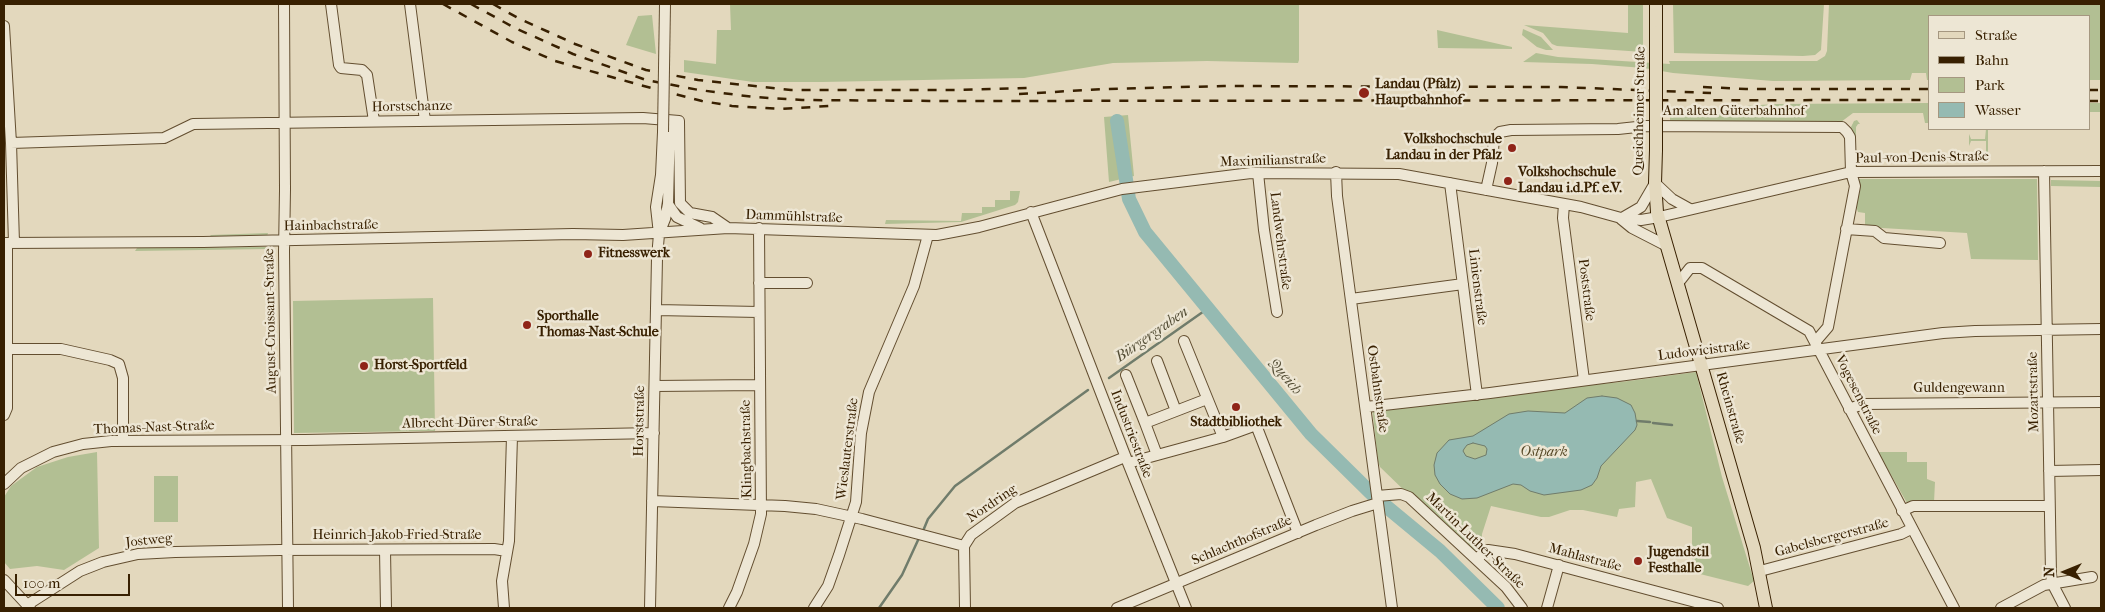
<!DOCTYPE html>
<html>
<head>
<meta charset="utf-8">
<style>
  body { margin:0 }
  #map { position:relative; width:2105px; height:612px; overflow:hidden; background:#e3d8bd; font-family:"IM FELL French Canon",serif }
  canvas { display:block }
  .frame { position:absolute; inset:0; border:5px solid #382001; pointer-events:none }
  .legend { position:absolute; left:1928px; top:15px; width:162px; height:115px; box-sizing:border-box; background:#ede6d4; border:1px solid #a59780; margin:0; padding:6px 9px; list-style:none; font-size:15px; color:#382001 }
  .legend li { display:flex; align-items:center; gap:10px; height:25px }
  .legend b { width:25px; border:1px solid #a59780 }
  .north { position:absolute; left:2040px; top:547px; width:50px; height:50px; -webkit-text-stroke:4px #ede6d4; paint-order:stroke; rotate:270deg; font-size:14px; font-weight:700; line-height:20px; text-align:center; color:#382001 }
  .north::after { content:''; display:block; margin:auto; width:18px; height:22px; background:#382001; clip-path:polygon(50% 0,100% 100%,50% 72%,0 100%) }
  .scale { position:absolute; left:15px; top:574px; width:115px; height:22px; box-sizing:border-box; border:2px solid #382001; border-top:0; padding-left:6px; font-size:15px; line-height:18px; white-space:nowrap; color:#382001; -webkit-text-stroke:4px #ede6d4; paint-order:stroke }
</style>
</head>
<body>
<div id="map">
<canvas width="2105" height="612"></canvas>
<div class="frame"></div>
<ul class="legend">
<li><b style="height:6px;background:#e3d8bd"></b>Straße</li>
<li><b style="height:6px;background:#382001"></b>Bahn</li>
<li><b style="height:14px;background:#b2bf93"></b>Park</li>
<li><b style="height:14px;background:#95bab2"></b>Wasser</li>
</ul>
<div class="north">N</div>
<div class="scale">100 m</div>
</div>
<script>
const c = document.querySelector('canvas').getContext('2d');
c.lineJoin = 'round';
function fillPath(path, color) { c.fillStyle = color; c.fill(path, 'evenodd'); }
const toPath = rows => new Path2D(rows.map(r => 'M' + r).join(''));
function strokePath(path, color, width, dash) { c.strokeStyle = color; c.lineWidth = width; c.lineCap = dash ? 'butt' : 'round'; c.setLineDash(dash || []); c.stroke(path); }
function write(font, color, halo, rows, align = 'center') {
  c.font = font + ' "IM FELL French Canon",serif'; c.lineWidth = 5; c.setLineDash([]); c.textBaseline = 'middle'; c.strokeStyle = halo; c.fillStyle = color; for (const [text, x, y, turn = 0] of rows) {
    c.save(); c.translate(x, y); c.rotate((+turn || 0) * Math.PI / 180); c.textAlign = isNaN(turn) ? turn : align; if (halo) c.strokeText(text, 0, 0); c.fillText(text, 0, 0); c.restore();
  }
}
fillPath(toPath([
  [730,4,1299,4,1299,60,1298,63,1207,61,1113,63,1024,78,822,82,753,82,684,72,684,60,716,64,717,30,731,30],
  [1628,4,1643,4,1643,52,1557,46,1552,44,1543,33,1524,25,1628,33],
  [1673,4,1824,4,1821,50,1815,55,1803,56,1674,53],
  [1829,4,2101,4,2101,80,2089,80,2089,16,1929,16,1929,80,1927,80,1926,73,1912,73,1910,80,1773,81,1673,73,1644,68,1592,64,1523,62,1536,53,1558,57,1670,64,1669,61,1817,61,1825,56,1827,51],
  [652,15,656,54,626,45,638,16],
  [1523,29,1541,37,1553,50,1546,50,1537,47,1522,35],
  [1437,30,1512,47,1512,49,1438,48],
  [1929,103,1929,123,1925,123,1923,113,1853,113,1841,122,1670,121,1670,111,1775,104],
  [2089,103,2101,103,2101,112,2089,112],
  [1128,115,1134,176,1109,182,1104,117],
  [1857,120,1860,124,1858,124,1856,127,1856,157,1859,161,1856,163,1854,162,1854,134,1851,127,1854,121],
  [1986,129,1988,129,1988,161,1970,161,1970,153,1971,158,1986,158,1986,141,1971,141,1969,146,1969,134,1971,139,1985,139],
  [1935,156,1940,156,1940,161,1887,161,1887,158,1934,158],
  [1857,179,2037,179,2038,260,1971,259,1967,233,1865,227,1865,213,1858,212,1856,206],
  [2051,180,2101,181,2101,187,2051,186],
  [1010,191,1020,191,1018,202,1015,205,961,222,885,224,886,220,961,221,962,213,982,213,982,207,995,207,995,200,1010,200],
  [268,233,267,236,210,236,211,235],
  [267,247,269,249,135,251,137,248],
  [433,298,435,431,294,433,293,301],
  [1696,372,1722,477,1754,581,1748,586,1692,572,1692,527,1667,518,1651,479,1636,482,1635,507,1619,509,1617,517,1583,510,1570,510,1549,517,1541,517,1491,506,1482,534,1482,546,1470,554,1380,467,1378,462,1372,406,1621,382],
  [97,452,99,548,64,570,37,566,10,569,4,562,4,497,11,486,37,467,68,457],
  [1878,452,1907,452,1907,462,1927,462,1927,479,1935,482,1934,502,1907,503],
  [154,476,178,476,178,522,154,522]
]), '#b2bf93');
const water = toPath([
  [1602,396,1617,398,1631,405,1635,413,1637,425,1635,430,1601,466,1597,478,1592,485,1581,490,1544,495,1530,491,1521,485,1513,484,1477,498,1462,499,1450,494,1440,484,1435,475,1434,465,1437,453,1449,440,1473,436,1509,414,1528,411,1565,413,1587,398,1602,396],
  [1473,443,1485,446,1487,449,1486,455,1475,459,1466,456,1463,451,1464,449,1467,445,1473,443]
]);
fillPath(water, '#95bab2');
strokePath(water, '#707c6b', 1);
strokePath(toPath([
  [1109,378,1207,309],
  [1637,421,1650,422],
  [1653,423,1672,425],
  [923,531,928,519,955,486,1088,390],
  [879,608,902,575,919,538]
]), '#707c6b', 2.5);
strokePath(toPath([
  [1117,121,1129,199,1145,232,1311,434,1376,498,1440,551,1498,608]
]), '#95bab2', 14);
const minor = toPath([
  [284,4,285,190,284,252,288,608],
  [331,4,339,65,341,68,362,70,367,75,374,121],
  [410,4,425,121],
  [4,26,11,143,14,243],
  [11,143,164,138,193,124,643,118,679,121,680,203,690,213,712,217,728,228],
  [2044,171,2051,574,2052,583,2065,608],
  [1336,172,1337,196,1392,608],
  [1258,173,1264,230,1277,312],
  [1450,183,1477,395],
  [1486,190,1492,163,1494,138,1500,132,1511,130,1618,129,1646,126,1842,127,1847,132,1850,137,1851,172,1855,186,1828,327,1816,341],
  [668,204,677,217,700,228],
  [1564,204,1563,218,1584,380],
  [1031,212,1128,463,1186,608],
  [1622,218,1641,207,1655,183,1672,199,1690,209],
  [1621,219,1632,228,1667,246],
  [1846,229,1875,231,1884,238,1940,243],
  [659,234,665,219,668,204,670,122],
  [4,243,203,242,573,234,623,235,728,228,937,235,979,227,1122,189,1251,173,1399,174,1581,207,1621,218,1641,220,1659,217,1851,172,2101,171],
  [1679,282,1690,268,1702,268,1809,331,1954,608],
  [759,283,807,283],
  [1351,299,1463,284],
  [656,310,759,312],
  [1184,341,1223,437,1256,425,1298,533],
  [7,349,61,349,110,360,119,364,123,378,123,440],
  [1157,361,1176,411,1207,399],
  [1126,375,1145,423,1176,411],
  [655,386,760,385],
  [1366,407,1490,393,1943,333,1975,331,2101,329],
  [1849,409,1863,404,2101,402],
  [4,415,7,408,7,243],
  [1145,423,1157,455],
  [1128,463,1223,437],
  [2049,471,2101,470],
  [4,484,21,468,53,452,83,444,111,441,305,440,654,433],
  [1377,496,1401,494,1409,497,1506,587,1522,608],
  [652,501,785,506,816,509,862,519,964,546],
  [1902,511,1913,506,2049,506],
  [385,550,386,608],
  [1476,559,1488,550,1515,554,1718,608],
  [1760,571,1901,534,1911,529],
  [4,580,30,608],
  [27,605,80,571,103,562,138,554,175,552,280,550,494,549,507,551],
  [504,608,502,581,509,541,512,436],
  [650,608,657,258,659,234,656,207,661,175,663,132],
  [729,608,737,592,754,544,761,514,759,228],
  [814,608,828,586,839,555,856,502,861,433,869,392,914,286,928,235],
  [965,608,964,546,971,535,1015,503,1125,457],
  [1117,608,1316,525,1352,511,1378,503],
  [1547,608,1559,565],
  [2001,608,2044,585,2092,577]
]);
const major = toPath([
  [1656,4,1656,32],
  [1656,150,1655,183,1657,212,1754,548,1766,608]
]);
strokePath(minor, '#634e30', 12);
strokePath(major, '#382001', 14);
strokePath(minor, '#ede6d4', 10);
strokePath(major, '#e3d8bd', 12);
strokePath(toPath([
  [443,4,512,42,555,61,640,85,702,101,732,106,781,109,829,106],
  [471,4,515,28,573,54,646,80,699,90,754,97,802,100,943,101,1929,100],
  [493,4,518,18,575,44,646,70,698,80,791,90,959,90,1028,88],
  [1703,87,1746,89,1929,89],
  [2089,90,2101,90],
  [1019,94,1104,89,1224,86,1561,87,1711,93],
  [2089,101,2101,101]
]), '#382001', 2.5, [9, 9]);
const minorBridge = toPath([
  [663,132,665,4]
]);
const majorBridge = toPath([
  [1656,150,1656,32]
]);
strokePath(minorBridge, '#634e30', 12, []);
strokePath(majorBridge, '#382001', 14, []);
strokePath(minorBridge, '#ede6d4', 10);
strokePath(majorBridge, '#e3d8bd', 12);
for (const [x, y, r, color] of [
  [1364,93,6,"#8f2418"],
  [1512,148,5,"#8f2418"],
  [1508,181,5,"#8f2418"],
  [588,254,5,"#8f2418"],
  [527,325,5,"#8f2418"],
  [364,366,5,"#8f2418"],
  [1236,407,5,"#8f2418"],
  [1638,561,5,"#8f2418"]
]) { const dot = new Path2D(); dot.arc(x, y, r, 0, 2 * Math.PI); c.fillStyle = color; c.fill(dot); strokePath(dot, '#ede6d4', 2); }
write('bold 14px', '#382001', '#ede6d4', [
  ["Landau (Pfalz)",1375,85],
  ["Hauptbahnhof",1375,101],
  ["Volkshochschule",1502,140,"right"],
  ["Landau in der Pfalz",1502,156,"right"],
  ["Volkshochschule",1518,173],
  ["Landau i.d.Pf. e.V.",1518,189],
  ["Fitnesswerk",598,254],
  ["Sporthalle",537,317],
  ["Thomas-Nast-Schule",537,333],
  ["Horst-Sportfeld",374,366],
  ["Stadtbibliothek",1236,423,"center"],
  ["Jugendstil",1648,553],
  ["Festhalle",1648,569]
], 'left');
write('14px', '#382001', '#ede6d4', [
  ["Horstschanze",412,107,-1],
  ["Queichheimer Straße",1640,111,-89],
  ["Am alten Güterbahnhof",1734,112],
  ["Paul-von-Denis-Straße",1922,158,-1],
  ["Maximilianstraße",1273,161,-2],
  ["Dammühlstraße",794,217,2],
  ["Hainbachstraße",331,226,-1],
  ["Landwehrstraße",1280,241,83],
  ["Linienstraße",1477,287,83],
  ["Poststraße",1586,290,83],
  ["August-Croissant-Straße",271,321,-91],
  ["Ludowicistraße",1704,351,-7],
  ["Ostbahnstraße",1377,389,82],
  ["Guldengewann",1959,389],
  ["Mozartstraße",2034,392,-91],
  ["Vogesenstraße",1858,395,63],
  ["Rheinstraße",1730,408,74],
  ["Horststraße",640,421,-89],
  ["Albrecht-Dürer-Straße",470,423,-1],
  ["Thomas-Nast-Straße",154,428,-2],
  ["Industriestraße",1131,434,69],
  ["Klingbachstraße",747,449,-91],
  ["Wieslauterstraße",848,449,-83],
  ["Nordring",992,504,-34],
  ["Heinrich-Jakob-Fried-Straße",397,536],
  ["Gabelsbergerstraße",1832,538,-15],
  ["Jostweg",149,541,-6],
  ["Schlachthofstraße",1242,541,-23],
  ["Martin-Luther-Straße",1475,541,44],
  ["Mahlastraße",1585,558,15]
]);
write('italic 14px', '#564826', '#ede6d4', [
  ["Ostpark",1544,453]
]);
write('italic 15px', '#544e36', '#ede6d4', [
  ["Bürgergraben",1152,335,-35],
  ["Queich",1285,377,51]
]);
</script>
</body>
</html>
